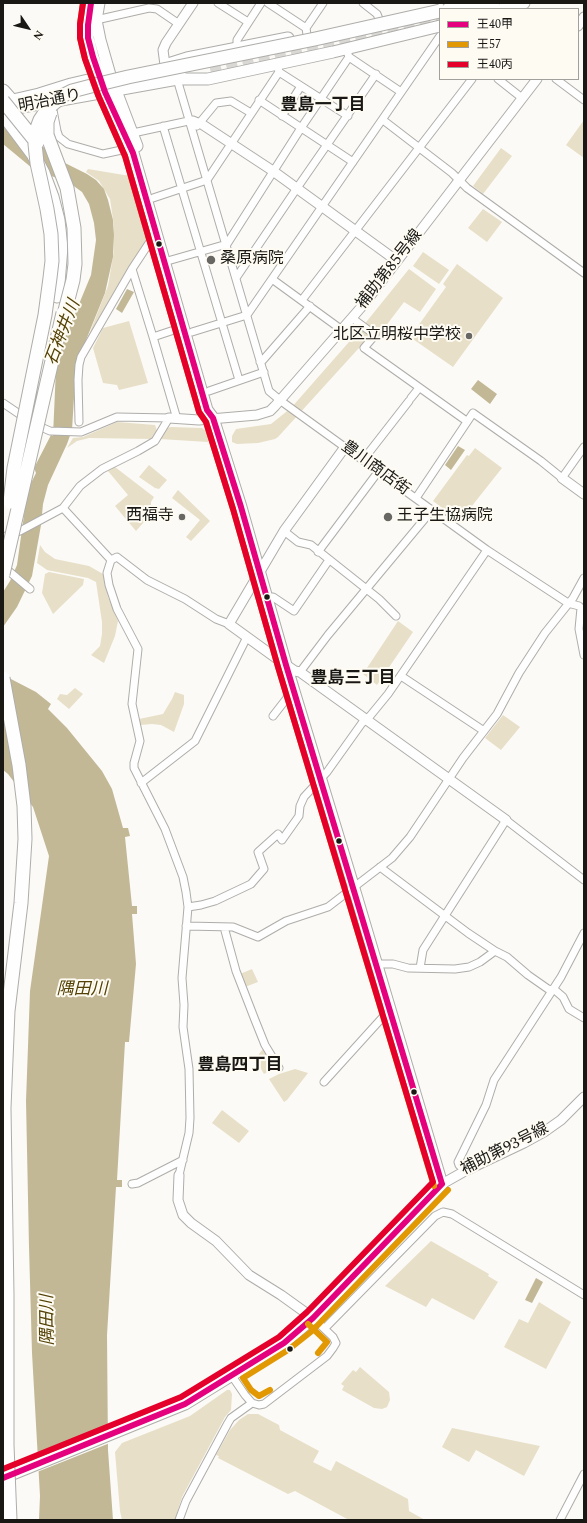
<!DOCTYPE html>
<html>
<head>
<meta charset="utf-8">
<style>
  body { margin:0 }
  #map { position:relative; width:587px; height:1523px; overflow:hidden; background:#fbfaf6; font-family:Spectral,"Noto Sans JP",serif }
  canvas { display:block }
  .frame { position:absolute; inset:0; border:4px solid #191815; pointer-events:none }
  .legend { position:absolute; left:439px; top:8px; width:140px; height:72px; box-sizing:border-box; background:#fefbf3; border:1px solid #a2a09a; margin:0; padding:5px 7px; list-style:none; font-size:12px; color:#191815 }
  .legend li { display:flex; align-items:center; gap:8px; height:20px }
  .legend b { width:20px; border:1px solid #a2a09a }
  .north { position:absolute; left:8px; top:8px; width:40px; height:40px; -webkit-text-stroke:3px #fefbf3; paint-order:stroke; rotate:125deg; font-size:11px; font-weight:700; line-height:16px; text-align:center; color:#191815 }
  .north::after { content:''; display:block; margin:auto; width:14px; height:18px; background:#191815; clip-path:polygon(50% 0,100% 100%,50% 72%,0 100%) }
</style>
</head>
<body>
<div id="map">
<canvas width="587" height="1523"></canvas>
<div class="frame"></div>
<ul class="legend">
<li><b style="height:5px;background:#e5007d"></b>王40甲</li>
<li><b style="height:5px;background:#e19802"></b>王57</li>
<li><b style="height:5px;background:#e4002b"></b>王40丙</li>
</ul>
<div class="north">N</div>
</div>
<script>
const c = document.querySelector('canvas').getContext('2d');
c.lineJoin = 'round';
function fillPath(path, color) { c.fillStyle = color; c.fill(path, 'evenodd'); }
const toPath = rows => new Path2D(rows.map(r => 'M' + r).join(''));
function strokePath(path, color, width, dash) { c.strokeStyle = color; c.lineWidth = width; c.lineCap = dash ? 'butt' : 'round'; c.setLineDash(dash || []); c.stroke(path); }
function write(font, color, halo, rows, align = 'center') {
  c.font = font + ' Spectral,"Noto Sans JP",serif'; c.lineWidth = 4; c.setLineDash([]); c.textBaseline = 'middle'; c.strokeStyle = halo; c.fillStyle = color; for (const [text, x, y, turn = 0] of rows) {
    c.save(); c.translate(x, y); c.rotate((+turn || 0) * Math.PI / 180); c.textAlign = isNaN(turn) ? turn : align; if (halo) c.strokeText(text, 0, 0); c.fillText(text, 0, 0); c.restore();
  }
}
fillPath(toPath([
  [584,120,584,158,566,145],
  [501,148,512,156,483,194,473,186],
  [88,169,130,176,148,238,81,355,108,286,114,251,114,226,110,199,99,181,86,172],
  [483,209,502,222,487,242,468,228],
  [423,252,449,270,439,284,413,266],
  [457,264,503,298,453,367,410,337,446,287,443,284],
  [409,269,436,289,420,312,404,302,379,335,358,349,278,437,275,439,258,443,237,444,232,442,232,436,236,429,271,424,291,408,363,326],
  [129,321,148,383,119,390,117,385,103,383,93,348,103,328],
  [117,422,155,425,157,431,152,439,89,438,77,441,67,448,73,438,83,437],
  [171,427,202,428,207,432,209,439,208,442,160,439,167,428],
  [475,448,502,468,460,521,433,501,467,455,469,456],
  [149,465,167,480,159,489,155,488,139,477],
  [115,467,154,497,151,502,151,514,136,531,115,506,128,495,108,471],
  [178,490,210,521,191,541,186,537,200,520,172,498],
  [40,545,45,552,55,559,89,566,103,574,108,597,118,621,115,636,104,663,91,655,100,646,102,634,102,622,96,582,88,578,47,570,37,563],
  [49,572,84,579,83,585,53,614,42,593,45,574],
  [398,621,413,632,377,685,363,674],
  [75,688,83,694,69,709,57,699,60,694,67,695],
  [175,692,184,695,184,704,174,732,161,725,152,724,140,725,139,719,163,714,172,699],
  [503,715,520,727,501,750,485,738],
  [252,969,258,982,245,987,240,974],
  [263,1049,272,1065,272,1069,264,1074,255,1059],
  [295,1069,308,1073,287,1100,284,1102,269,1079,279,1074],
  [222,1110,249,1131,239,1143,212,1123],
  [431,1241,489,1274,488,1276,498,1282,474,1320,432,1298,426,1307,385,1286],
  [539,1302,571,1322,546,1369,504,1347,519,1319,528,1323],
  [360,1367,389,1392,390,1400,387,1407,382,1409,374,1408,342,1390,344,1386,341,1384,353,1370,356,1372],
  [227,1390,230,1390,232,1394,231,1410,225,1417,182,1497,175,1520,122,1520,120,1511,115,1452,122,1443,190,1416],
  [248,1414,258,1414,279,1425,280,1430,319,1451,313,1462,331,1471,336,1461,408,1499,409,1511,425,1520,349,1520,295,1491,288,1494,218,1458,219,1456,216,1455,230,1430,239,1420],
  [452,1428,540,1446,524,1476,476,1450,469,1462,442,1447]
]), '#e7dfc7');
fillPath(toPath([
  [3,116,63,162,87,174,96,180,104,189,108,200,113,220,114,235,113,257,105,293,76,365,72,430,67,444,48,485,43,504,41,525,32,576,17,607,3,627,3,592,10,581,17,565,26,501,31,483,36,473,34,468,51,435,53,436,56,368,65,338,91,275,96,240,94,223,89,204,82,192,71,184,32,168,3,144],
  [127,289,134,292,122,313,116,309],
  [478,380,497,394,490,404,471,389],
  [458,446,465,450,451,470,445,465],
  [9,678,36,692,51,704,48,709,67,728,102,771,112,789,123,828,128,828,130,836,125,837,132,906,137,906,137,914,132,914,136,964,129,1042,125,1042,117,1180,122,1180,122,1187,116,1187,107,1335,108,1450,113,1520,39,1520,40,1496,32,1353,29,1247,26,1101,30,991,49,856,33,807,8,774,3,770,3,684],
  [536,1278,543,1282,532,1303,525,1300]
]), '#c3b896');
fillPath(toPath([
  [110,1427,110,1443,37,1472,36,1459]
]), '#fbfaf6');
strokePath(toPath([
  [211,73,440,19]
]), '#d9d8d4', 11, [11, 5.5]);
const minor = toPath([
  [218,3,248,22],
  [268,3,306,28],
  [363,3,377,14,379,19],
  [96,20,149,8,157,9,179,24],
  [307,35,306,28,323,3],
  [237,48,237,40,261,3],
  [348,54,349,57,401,92],
  [278,68,279,72,348,116],
  [177,79,269,391,281,401,487,550,568,603,579,606,581,608,579,629,584,655],
  [498,79,522,98],
  [556,79,584,100],
  [259,100,353,162],
  [53,110,57,131,59,137,68,144,103,154,131,148],
  [282,116,301,86],
  [383,120,452,173,467,188,584,273],
  [163,126,239,380],
  [197,126,216,103,231,101,251,113],
  [133,133,193,120,200,123],
  [153,198,207,180,279,72],
  [164,262,227,244,301,128,349,57],
  [132,269,153,337,183,327],
  [236,278,297,188,376,74],
  [272,279,342,330],
  [302,300,472,79],
  [352,318,375,335,364,348,465,420,468,420],
  [192,332,247,315,440,36],
  [153,337,177,419],
  [260,362,263,360,310,306],
  [209,391,264,372],
  [411,398,419,388],
  [3,403,34,424,50,431,81,432,117,417,169,418],
  [79,422,78,380,79,365,81,357,132,269,155,234],
  [363,460,409,401],
  [416,498,473,413,541,461,562,478,584,447],
  [63,508,111,560,107,573,109,585,117,609,138,649,132,704,140,741,134,763,134,768,165,829,183,877,186,892,188,907,182,978,184,1005,183,1027,189,1069,190,1118,189,1133,179,1175],
  [284,531,298,542,311,545,379,599,396,616],
  [3,537,20,531,63,508,80,486,102,469,138,451,155,441,169,418],
  [318,552,378,472],
  [111,560,117,557,147,580,185,599,216,619,229,624],
  [4,567,30,589],
  [267,597,273,597,294,611,329,560],
  [300,672,328,635,432,510],
  [401,676,484,731],
  [273,716,294,689],
  [141,783,195,741,247,637],
  [380,867,468,933,495,951,507,957,528,975,548,989,556,991,563,997,569,1009,584,1018],
  [188,907,201,905,215,901,251,884,264,869,258,852,278,834,282,840,299,816,300,806,304,797,327,772,362,723,370,716,388,694,487,550],
  [186,926,233,927,258,937,286,921,328,907,392,858,410,837,463,758,497,714,519,673,545,633,573,598,584,578],
  [224,927,236,971,255,1020,265,1045,279,1068],
  [377,964,393,964,408,968,455,969,469,967,480,962,495,951],
  [420,968,423,950,506,820,584,880],
  [324,1082,382,1018,392,1013],
  [465,1171,459,1165,458,1162,486,1105,494,1080,561,977,584,933],
  [132,1184,138,1183,183,1160],
  [325,1328,435,1216,443,1212,452,1214,584,1295],
  [232,1376,245,1395,252,1403,259,1405,264,1404,327,1356,333,1348,336,1343,333,1337,313,1318],
  [179,1520,186,1501,228,1423,231,1418,252,1403],
  [560,1520,584,1474]
]);
const tertiary = toPath([
  [578,26,584,17],
  [165,65,163,50,166,43,193,3],
  [200,123,273,171,397,261],
  [169,418,199,420,257,415,270,411,275,406,364,304,537,79],
  [345,447,284,531,229,624,276,658,295,671,300,672,506,820],
  [562,478,584,494],
  [179,1175,178,1200,183,1215,191,1223,216,1241,249,1275,281,1295,313,1318],
  [442,1184,465,1171,524,1143,544,1132,561,1120,584,1097]
]);
const primary = toPath([
  [99,3,96,20,100,40,110,75,137,146],
  [502,9,524,3],
  [168,64,187,58,288,38],
  [177,79,208,79,333,52,440,26],
  [4,102,39,94,71,84,105,76],
  [11,109,183,78],
  [3,1478,185,1404,284,1343,313,1318,442,1184,356,895,286,665,241,507,213,418,207,410,133,153,105,92,93,57,88,38,88,25,91,3]
]);
const motorway = toPath([
  [449,9,474,3],
  [467,9,493,3],
  [3,91,18,108],
  [3,114,33,154,43,173,52,197,58,220,61,247,57,296]
]);
strokePath(minor, '#aeadaa', 9);
strokePath(tertiary, '#aeadaa', 11);
strokePath(primary, '#aeadaa', 13);
strokePath(motorway, '#aeadaa', 15);
strokePath(minor, '#fefefe', 7);
strokePath(tertiary, '#fefefe', 9);
strokePath(primary, '#fefefe', 11);
strokePath(motorway, '#fefefe', 13);
const motorwayBridge = toPath([
  [3,101,37,143],
  [50,113,47,122,47,135,67,188,74,228,75,264,73,280,62,322],
  [10,502,14,468,45,315,50,278,52,261,51,234,47,209,37,163,35,144,37,128,40,120,48,108,64,95,72,91,95,85,128,77,315,39,440,11],
  [3,574,63,313],
  [3,678,19,765,24,806,25,839,21,903,8,1011,4,1108,7,1295,7,1445,10,1520]
]);
strokePath(motorwayBridge, '#aeadaa', 15, []);
strokePath(motorwayBridge, '#fefefe', 13);
strokePath(toPath([
  [91,3,88,25,88,38,93,57,105,92,133,153,207,410,213,418,241,507,286,665,442,1184],
  [3,1478,185,1404,284,1343,313,1318,442,1184]
]), '#e5007d', 6);
strokePath(toPath([
  [83,3,80,24,80,38,85,59,98,95,125,156,199,412,206,422,233,509,278,667,434,1186],
  [308,1324,327,1342,318,1353],
  [270,1390,259,1396,251,1390,243,1378,288,1350,312,1331,448,1190]
]), '#e19802', 6);
strokePath(toPath([
  [3,1469,181,1397,279,1337,307,1312,433,1182,278,667,233,509,206,422,199,412,125,156,98,95,85,59,80,38,80,24,83,3]
]), '#e4002b', 6);
for (const [x, y, r, color] of [
  [159,244,3.5,"#191815"],
  [211,260,5,"#686764"],
  [469,336,4,"#686764"],
  [182,517,4,"#686764"],
  [388,517,5,"#686764"],
  [267,597,3.5,"#191815"],
  [339,841,3.5,"#191815"],
  [414,1092,3.5,"#191815"],
  [290,1349,3.5,"#191815"]
]) { const dot = new Path2D(); dot.arc(x, y, r, 0, 2 * Math.PI); c.fillStyle = color; c.fill(dot); strokePath(dot, '#fefbf3', 1.5); }
write('16px', '#191815', '#fefbf3', [
  ["明治通り",50,102,-11],
  ["補助第85号線",390,270,-52],
  ["豊川商店街",375,469,36],
  ["補助第93号線",505,1150,-27]
]);
write('16px', '#191815', '#fefbf3', [
  ["桑原病院",220,260],
  ["北区立明桜中学校",461,336,"right"],
  ["西福寺",174,517,"right"],
  ["王子生協病院",397,517]
], 'left');
write('bold 17px', '#191815', '#fefbf3', [
  ["豊島一丁目",323,107],
  ["豊島三丁目",353,680],
  ["豊島四丁目",240,1067]
]);
write('italic 17px', '#534105', '#fefbf3', [
  ["石神井川",64,333,-69],
  ["隅田川",82,991],
  ["隅田川",49,1320,-91]
]);
</script>
</body>
</html>
